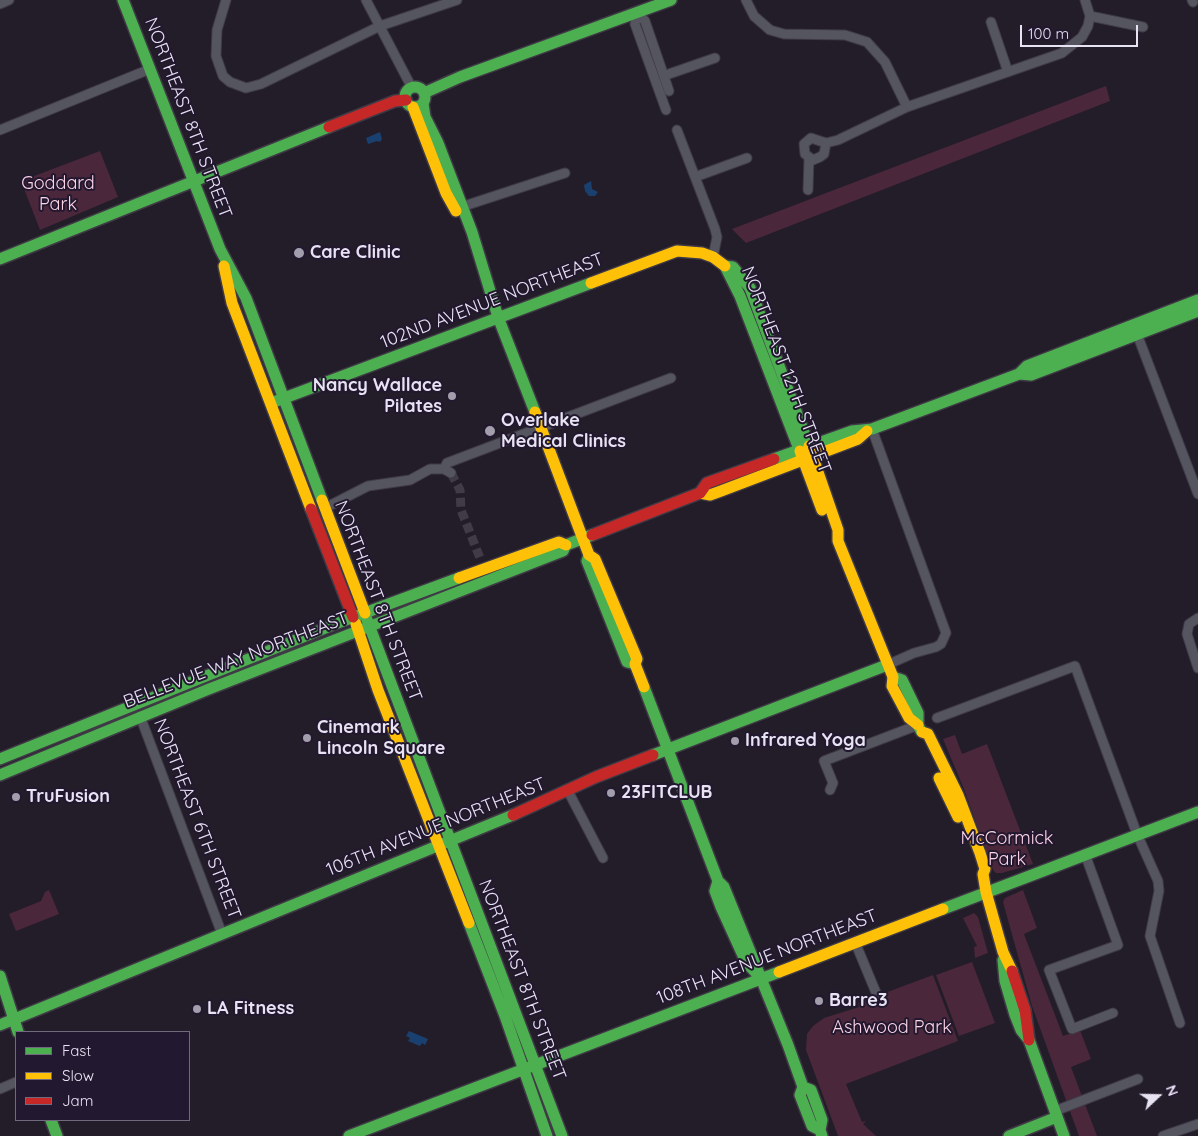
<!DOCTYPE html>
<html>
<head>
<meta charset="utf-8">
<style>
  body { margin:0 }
  #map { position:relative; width:1198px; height:1136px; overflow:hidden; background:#231d2a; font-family:Quicksand,sans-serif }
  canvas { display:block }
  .legend { position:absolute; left:15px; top:1031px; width:175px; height:90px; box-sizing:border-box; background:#22182f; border:1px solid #71697d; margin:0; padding:6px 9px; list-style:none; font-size:15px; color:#e8e3f2 }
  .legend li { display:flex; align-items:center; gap:10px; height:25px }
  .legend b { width:25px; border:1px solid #71697d }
  .north { position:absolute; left:1133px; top:1071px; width:50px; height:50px; -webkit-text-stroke:4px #22182f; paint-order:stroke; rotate:69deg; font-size:14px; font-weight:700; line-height:20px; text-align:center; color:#e8e3f2 }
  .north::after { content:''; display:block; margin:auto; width:18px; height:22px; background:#e8e3f2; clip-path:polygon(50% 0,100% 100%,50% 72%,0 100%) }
  .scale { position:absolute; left:1020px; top:25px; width:118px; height:22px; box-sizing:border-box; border:2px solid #e8e3f2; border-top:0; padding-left:6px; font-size:15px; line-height:18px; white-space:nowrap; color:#e8e3f2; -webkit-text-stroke:4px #22182f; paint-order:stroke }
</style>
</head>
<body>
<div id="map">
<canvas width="1198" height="1136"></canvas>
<ul class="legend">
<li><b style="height:6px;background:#4caf50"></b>Fast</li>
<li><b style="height:6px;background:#ffc107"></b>Slow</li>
<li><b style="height:6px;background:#c62828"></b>Jam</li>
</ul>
<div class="north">N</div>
<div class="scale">100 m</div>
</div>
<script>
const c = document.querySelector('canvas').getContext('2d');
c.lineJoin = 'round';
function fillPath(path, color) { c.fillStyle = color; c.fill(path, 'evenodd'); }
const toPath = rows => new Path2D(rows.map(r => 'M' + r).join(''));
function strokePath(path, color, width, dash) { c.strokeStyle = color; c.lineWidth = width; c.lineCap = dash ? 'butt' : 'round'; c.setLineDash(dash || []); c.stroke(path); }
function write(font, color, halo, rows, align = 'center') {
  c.font = font + ' Quicksand,sans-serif'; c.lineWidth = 4; c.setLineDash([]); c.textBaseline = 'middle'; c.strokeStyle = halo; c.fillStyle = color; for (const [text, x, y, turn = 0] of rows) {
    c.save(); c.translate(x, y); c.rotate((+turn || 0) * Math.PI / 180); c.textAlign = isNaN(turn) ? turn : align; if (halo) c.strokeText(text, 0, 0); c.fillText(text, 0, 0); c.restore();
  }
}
fillPath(toPath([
  [1106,86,1110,101,746,243,732,229],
  [100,151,118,197,40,230,21,181],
  [955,735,962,754,987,744,1033,864,1002,873,996,873,993,870,964,789,943,739],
  [49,890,59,914,16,931,9,914,41,901,45,892],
  [1023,890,1037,928,1024,934,1063,1036,1080,1030,1091,1059,1071,1067,1097,1136,1079,1136,1032,1006,1003,902,1005,898],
  [974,913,978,917,988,953,975,958,974,947,977,946,963,918],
  [972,962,995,1023,959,1036,936,975],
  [933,975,958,1041,846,1084,862,1122,866,1121,863,1124,876,1136,838,1136,806,1050,807,1034,813,1026,824,1018,859,1007,858,1003]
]), '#4a273a');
fillPath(toPath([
  [380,132,382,139,380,142,377,141,368,144,366,138],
  [591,181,592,189,598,192,595,196,589,196,585,191,584,185],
  [409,1031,428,1039,425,1045,422,1043,420,1046,408,1041,410,1038,406,1036]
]), '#1a406f');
strokePath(toPath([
  [451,473,460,490,461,510,480,558]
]), '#413b48', 9, [9, 4.5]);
const street = toPath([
  [226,0,217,30,216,56,223,76,230,82,246,88,261,84,380,26,457,0],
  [366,0,412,88],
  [746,0,754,16,770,30,784,34,845,35,867,42,885,62,907,107],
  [1085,0,1090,16],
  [1192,0,1193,2],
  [0,4,9,0],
  [637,13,635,24,666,110],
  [637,13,645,21,669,91],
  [991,22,1008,72],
  [666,75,715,58],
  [0,130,150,69],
  [677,130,715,229,717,237,713,257],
  [826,143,824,154,820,157,813,160,805,154,804,144,811,138,826,143,838,140,907,107,1062,53,1082,37,1088,26,1090,16,1143,27],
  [695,177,747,158],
  [808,190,809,159],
  [458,208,565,173],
  [1137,334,1198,494],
  [872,429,946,633,941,644,936,647,914,653,887,665],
  [444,469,447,463,671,378],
  [325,508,368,486,410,480,430,469,444,469,451,473],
  [1198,618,1189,624,1187,634,1198,668],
  [140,716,222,934],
  [937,718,1075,666,1137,834,1158,881,1159,891,1150,936,1180,1023],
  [830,790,833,783,824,761,918,725],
  [568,791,603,858],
  [1085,854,1118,945,1049,970,1072,1029,1113,1013],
  [855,942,877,995],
  [0,1089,16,1082],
  [1055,1111,1138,1079],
  [1163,1136,1198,1124]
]);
const fast = toPath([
  [123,0,220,249,246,298,322,500],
  '405 97a10 10 0 1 1 20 0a10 10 0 1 1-20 0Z',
  [424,93,460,77,671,0],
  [423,103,425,117,438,143,472,232,498,317,535,412],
  [0,259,329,127],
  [725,266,733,267,750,288,809,446],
  [725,266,740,296,799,449],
  [1019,374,1027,366,1198,300],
  [271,403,591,283],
  [774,459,852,431,872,429,1019,374,1031,375,1198,311],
  [589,555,587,561,627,662,635,664],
  [366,617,562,1136],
  [893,677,902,680,918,713,918,725,921,731],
  [644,687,718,881,724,887,788,1045,803,1087,800,1095,812,1126,820,1130],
  [653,755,887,665],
  [0,759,343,621,459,578],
  [0,775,209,689,563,551,566,545,592,535],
  [718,881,715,891,721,907,746,962,757,974],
  [943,909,1198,812],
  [469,923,505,1016,547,1136],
  [1003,960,1005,981,1015,1015,1021,1030,1029,1040,1064,1136],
  [0,976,18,1032],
  [0,1025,513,815],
  [803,1087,811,1090,822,1120,820,1130,822,1136],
  [51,1120,57,1136],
  [349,1136,779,972],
  [1009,1136,1057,1117]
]);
const slow = toPath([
  [413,107,446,193,456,211],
  [224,266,232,303,311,509],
  [591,283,677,251,702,253,713,257,725,266],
  [535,412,589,555,595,559,637,659,635,664,644,687],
  [809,446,838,530,838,541,893,677,892,686,909,718,918,725],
  [800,451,822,510],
  [700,493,710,495,721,491,858,439,867,431],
  [322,500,365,613],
  [459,578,559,542,566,545],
  [356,624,378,690,469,923],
  [922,732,928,734,958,795,980,853,985,869,983,874,986,892,1003,952,1012,971],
  [939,778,958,817],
  [779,972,943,909]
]);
const jam = toPath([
  [329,127,395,101,406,100],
  [311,509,353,617],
  [592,535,700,493,707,483,774,459],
  [513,815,596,777,653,755],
  [1012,971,1025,1010,1029,1040]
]);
strokePath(street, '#3f3a45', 11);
strokePath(fast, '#3f3a45', 14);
strokePath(slow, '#3f3a45', 14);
strokePath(jam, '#3f3a45', 14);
strokePath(street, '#555560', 9);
strokePath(fast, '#4caf50', 11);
strokePath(slow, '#ffc107', 11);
strokePath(jam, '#c62828', 11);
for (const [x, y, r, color] of [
  [299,253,6,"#a39eac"],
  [452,396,5,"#a39eac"],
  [490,431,6,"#a39eac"],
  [307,738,5,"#a39eac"],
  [735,741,5,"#a39eac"],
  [611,793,5,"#a39eac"],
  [16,797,5,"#a39eac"],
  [819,1001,5,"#a39eac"],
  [197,1009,5,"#a39eac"]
]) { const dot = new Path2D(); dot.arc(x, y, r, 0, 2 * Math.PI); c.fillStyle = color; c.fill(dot); strokePath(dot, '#22182f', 2); }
write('18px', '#e8e3f2', '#22182f', [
  ["NORTHEAST 8TH STREET",188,118,69],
  ["102ND AVENUE NORTHEAST",492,301,-21],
  ["NORTHEAST 12TH STREET",786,370,69],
  ["NORTHEAST 8TH STREET",378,601,69],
  ["BELLEVUE WAY NORTHEAST",236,660,-21],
  ["NORTHEAST 6TH STREET",197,819,69],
  ["106TH AVENUE NORTHEAST",436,827,-22],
  ["108TH AVENUE NORTHEAST",767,957,-21],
  ["NORTHEAST 8TH STREET",522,980,69]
]);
write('18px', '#fdd4e6', '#22182f', [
  ["Goddard",58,184],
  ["Park",58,205],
  ["McCormick",1007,839],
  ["Park",1007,860],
  ["Ashwood Park",892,1028]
]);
write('bold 18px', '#e8e3f2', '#22182f', [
  ["Care Clinic",310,253],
  ["Nancy Wallace",442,386,"right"],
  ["Pilates",442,407,"right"],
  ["Overlake",501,421],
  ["Medical Clinics",501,442],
  ["Cinemark",317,728],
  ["Lincoln Square",317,749],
  ["Infrared Yoga",745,741],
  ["23FITCLUB",621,793],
  ["TruFusion",26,797],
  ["Barre3",829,1001],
  ["LA Fitness",207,1009]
], 'left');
</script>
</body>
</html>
